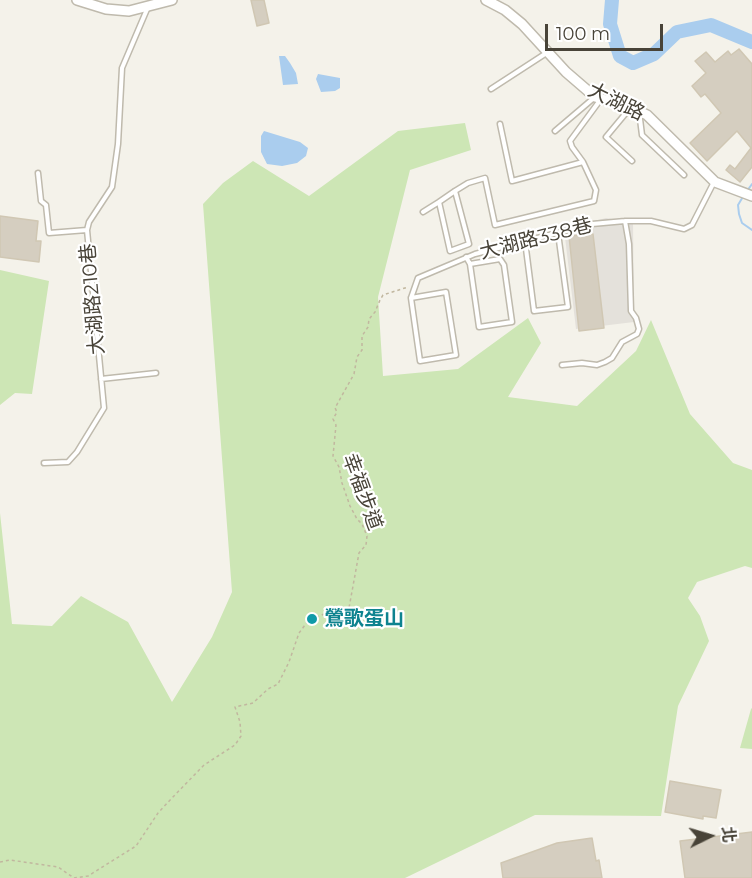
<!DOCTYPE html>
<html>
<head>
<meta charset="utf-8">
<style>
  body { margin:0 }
  #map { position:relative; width:752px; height:878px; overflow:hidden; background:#f4f2ea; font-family:Montserrat,"Noto Sans TC",sans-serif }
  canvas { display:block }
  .north { position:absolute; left:680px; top:806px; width:60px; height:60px; -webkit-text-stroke:4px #fff; paint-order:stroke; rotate:85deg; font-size:16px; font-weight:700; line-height:24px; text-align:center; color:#484338 }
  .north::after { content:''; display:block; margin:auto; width:21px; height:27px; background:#484338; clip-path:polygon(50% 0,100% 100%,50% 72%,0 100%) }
  .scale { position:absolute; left:545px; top:24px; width:118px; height:27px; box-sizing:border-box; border:3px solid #484338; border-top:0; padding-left:8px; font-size:18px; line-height:21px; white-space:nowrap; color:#484338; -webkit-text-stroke:4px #fff; paint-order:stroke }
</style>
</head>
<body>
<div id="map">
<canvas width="752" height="878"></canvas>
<div class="north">北</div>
<div class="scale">100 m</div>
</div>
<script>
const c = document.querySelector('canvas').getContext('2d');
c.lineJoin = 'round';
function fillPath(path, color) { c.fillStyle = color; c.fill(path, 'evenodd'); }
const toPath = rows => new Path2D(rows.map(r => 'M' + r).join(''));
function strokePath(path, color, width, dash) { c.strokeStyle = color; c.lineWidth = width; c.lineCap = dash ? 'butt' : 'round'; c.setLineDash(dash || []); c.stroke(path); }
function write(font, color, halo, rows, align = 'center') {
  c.font = font + ' Montserrat,"Noto Sans TC",sans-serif'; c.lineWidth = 4.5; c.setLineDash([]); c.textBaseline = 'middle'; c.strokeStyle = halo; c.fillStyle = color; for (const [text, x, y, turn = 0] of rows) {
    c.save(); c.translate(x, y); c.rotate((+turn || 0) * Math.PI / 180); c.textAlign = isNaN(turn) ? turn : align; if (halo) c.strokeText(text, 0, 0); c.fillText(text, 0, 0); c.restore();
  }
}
fillPath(toPath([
  [606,218,633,222,634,322,576,329,564,229]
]), '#e4e1db');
fillPath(toPath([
  [465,123,471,150,410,170,378,297,383,376,458,369,528,318,541,343,508,397,577,406,636,351,651,320,690,414,733,463,752,470,752,568,745,566,697,582,688,598,700,616,709,641,678,706,661,816,535,815,405,878,0,878,0,513,12,624,52,626,81,596,128,622,172,702,212,637,232,592,203,204,223,183,253,161,309,196,398,131],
  [0,270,49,281,32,394,15,393,0,405],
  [752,708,752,749,740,748,751,709]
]), '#cde6b5');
fillPath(toPath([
  [279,56,285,56,290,63,296,73,298,84,283,85],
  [318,74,340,78,340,88,335,91,321,92,316,79],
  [264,131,300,142,308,148,306,156,297,163,282,166,267,164,261,152,261,136]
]), '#aacdee');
strokePath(toPath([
  [747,191,752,184],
  [744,195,738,205,739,214,742,223,752,230]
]), '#aacdee', 2);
strokePath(toPath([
  [612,0,610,24,620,56,633,63,654,54,677,32,711,25,752,42]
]), '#aacdee', 14);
const building = toPath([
  [251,0,264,0,269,23,257,26,251,0],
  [739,49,752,64,752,167,740,182,726,170,730,165,735,169,751,148,737,131,707,161,690,143,721,113,705,94,701,97,692,86,706,73,695,61,706,52,715,62,728,51,731,55,739,49],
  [0,216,38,221,36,241,41,241,39,262,0,257,0,216],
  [593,234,604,328,579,331,569,236,593,234],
  [670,781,721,790,716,818,703,816,703,819,665,812,670,781],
  [752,832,752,878,685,878,680,841,752,832],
  [592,838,596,861,599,860,602,878,503,878,501,863,557,843,592,838]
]);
fillPath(building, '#d5cec0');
strokePath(building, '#d0c7b3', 1.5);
const service = toPath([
  [491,89,548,52],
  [631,107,606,137,632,161],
  [639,111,642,135,684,175],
  [500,124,512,181,583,162],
  [555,131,595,97],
  [38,173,41,201,46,205,49,233,87,230],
  [455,191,469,244,450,251,439,202,455,191,468,183,485,178,495,225,594,201,596,190,583,162,572,147,570,141,601,99],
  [423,212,439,202],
  [525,241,534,311,568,307,558,233],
  [466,257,470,264,479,327,512,322,504,265,500,259,470,264],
  [411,298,446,292,456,355,420,361,411,298,418,278,475,254,592,224,625,221,651,221,684,229,692,225,714,182],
  [562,365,582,363,597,365,605,362,612,358,622,342,637,334,639,329,636,318,631,311,629,244,625,221],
  [101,379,156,373],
  [44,463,68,462,77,452,104,408,87,230,89,222,112,187,118,144,122,68,148,7]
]);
const tertiary = toPath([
  [77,0,106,9,129,11,172,0],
  [486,0,505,10,522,24,566,72,595,97,631,107,647,115,715,182,752,196]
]);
strokePath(service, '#bfbaad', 7);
strokePath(tertiary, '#bfbaad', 12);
strokePath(toPath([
  [0,862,10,860,58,867,74,878,88,876,136,846,158,813,171,799,204,765,235,745,241,736,240,722,235,707,253,703,268,689,278,684,289,662,299,633,308,621,324,614,347,611,349,608,359,553,366,545,367,536,362,524,357,519,350,506,342,483,339,467,333,456,336,425,333,419,337,412,335,408,354,374,357,357,362,350,362,336,368,327,369,319,375,312,380,300,383,295,408,287]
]), '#c1b79f', 1.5, [3, 3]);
strokePath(service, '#fff', 4);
strokePath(tertiary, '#fff', 9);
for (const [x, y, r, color] of [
  [312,619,6,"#0f9aa8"]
]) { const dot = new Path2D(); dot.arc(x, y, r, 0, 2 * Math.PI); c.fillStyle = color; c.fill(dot); strokePath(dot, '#fff', 2); }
write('20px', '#484338', '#fff', [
  ["大湖路",616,102,26],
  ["大湖路338巷",536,239,-14],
  ["大湖路210巷",93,299,-95],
  ["幸福步道",362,492,70]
]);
write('bold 20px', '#0d838f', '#fff', [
  ["鶯歌蛋山",324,619]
], 'left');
</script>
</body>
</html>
